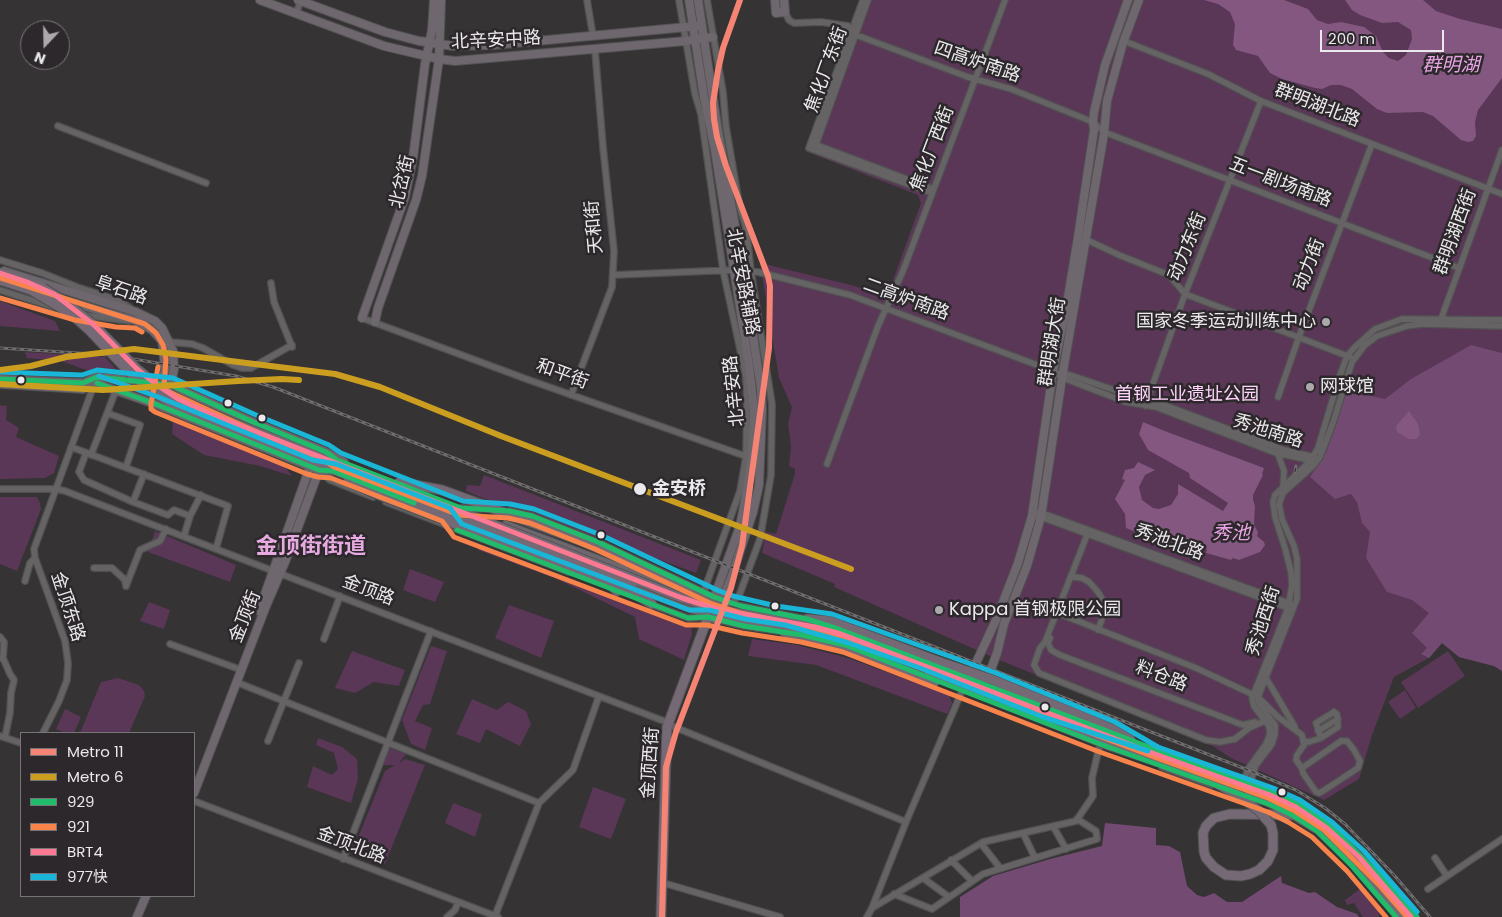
<!DOCTYPE html>
<html>
<head>
<meta charset="utf-8">
<style>
  body { margin:0 }
  #map { position:relative; width:1502px; height:917px; overflow:hidden; background:#353334; font-family:Poppins,"Noto Sans SC",sans-serif }
  canvas { display:block }
  .legend { position:absolute; left:20px; top:732px; width:175px; height:165px; box-sizing:border-box; background:#2c282b; border:1px solid #787578; margin:0; padding:6px 9px; list-style:none; font-size:15px; color:#ebe9eb }
  .legend li { display:flex; align-items:center; gap:10px; height:25px }
  .legend b { width:25px; border:1px solid #787578 }
  .north { position:absolute; left:20px; top:20px; width:50px; height:50px; box-sizing:border-box; background:#2c282b; border:1px solid #787578; border-radius:50%; rotate:201deg; font-size:14px; font-weight:700; line-height:20px; text-align:center; color:#ebe9eb }
  .north::after { content:''; display:block; margin:auto; width:18px; height:22px; background:#aba9ab; clip-path:polygon(50% 0,100% 100%,50% 72%,0 100%) }
  .scale { position:absolute; left:1320px; top:30px; width:124px; height:22px; box-sizing:border-box; border:2px solid #ebe9eb; border-top:0; padding-left:6px; font-size:15px; line-height:18px; white-space:nowrap; color:#ebe9eb; -webkit-text-stroke:4px #2c282b; paint-order:stroke }
</style>
</head>
<body>
<div id="map">
<canvas width="1502" height="917"></canvas>
<ul class="legend">
<li><b style="height:6px;background:#f68475"></b>Metro 11</li>
<li><b style="height:6px;background:#cc9e20"></b>Metro 6</li>
<li><b style="height:6px;background:#20bc6c"></b>929</li>
<li><b style="height:6px;background:#f8844c"></b>921</li>
<li><b style="height:6px;background:#fe7a93"></b>BRT4</li>
<li><b style="height:6px;background:#1ab6d8"></b>977快</li>
</ul>
<div class="north">N</div>
<div class="scale">200 m</div>
</div>
<script>
const c = document.querySelector('canvas').getContext('2d');
c.lineJoin = 'round';
function fillPath(path, color) { c.fillStyle = color; c.fill(path, 'evenodd'); }
const toPath = rows => new Path2D(rows.map(r => 'M' + r).join(''));
function strokePath(path, color, width, dash) { c.strokeStyle = color; c.lineWidth = width; c.lineCap = dash ? 'butt' : 'round'; c.setLineDash(dash || []); c.stroke(path); }
function write(font, color, halo, rows, align = 'center') {
  c.font = font + ' Poppins,"Noto Sans SC",sans-serif'; c.lineWidth = 5; c.setLineDash([]); c.textBaseline = 'middle'; c.strokeStyle = halo; c.fillStyle = color; for (const [text, x, y, turn = 0] of rows) {
    c.save(); c.translate(x, y); c.rotate((+turn || 0) * Math.PI / 180); c.textAlign = isNaN(turn) ? turn : align; if (halo) c.strokeText(text, 0, 0); c.fillText(text, 0, 0); c.restore();
  }
}
fillPath(toPath([
  [861,0,1502,0,1502,671,1494,666,1459,657,1442,643,1429,658,1394,677,1372,735,1359,779,1324,800,1231,758,1210,744,999,660,834,587,835,584,762,553,766,532,776,534,795,474,795,469,789,466,791,446,788,424,792,407,779,378,760,263,851,285,884,295,888,294,921,203,918,195,805,151],
  [0,301,55,321,60,331,0,326],
  [25,352,105,357,119,372,86,370,61,361,27,358],
  [0,405,7,406,6,420,19,428,16,437,59,456,54,473,45,478,0,479],
  [173,421,285,467,292,476,260,466,204,455,172,434],
  [484,475,701,560,696,573,517,508,499,505,466,491,467,485,480,486],
  [0,497,37,497,40,503,41,509,17,571,0,564],
  [155,531,236,565,230,582,148,552],
  [481,545,691,626,692,634,684,660,639,639,635,617,557,579,478,550],
  [410,569,444,582,435,602,403,590],
  [149,602,170,610,164,629,140,621],
  [509,605,554,621,541,658,495,638],
  [752,639,797,645,848,658,949,695,952,703,947,714,816,665,748,656],
  [431,646,447,651,430,704,423,705,415,721,432,728,425,750,411,744,402,720],
  [352,651,405,670,399,686,374,682,355,693,335,688],
  [1448,651,1465,676,1418,708,1401,682],
  [118,678,139,685,144,691,145,696,129,733,80,733,101,682],
  [1405,690,1416,708,1400,719,1388,702],
  [472,699,497,710,508,702,526,711,531,724,520,746,486,729,480,743,456,734],
  [65,709,81,717,74,733,65,733,56,729],
  [318,738,342,747,357,759,358,779,351,803,307,787,313,766,332,775,338,769,334,753,316,745],
  [390,748,406,754,399,763,405,759,425,765,385,864,353,850,385,771,395,765,383,765],
  [593,787,626,799,611,839,579,827],
  [453,803,482,814,475,837,445,823],
  [1360,889,1379,911,1379,917,1363,917,1354,903,1347,905,1345,900]
]), '#5a3657');
fillPath(toPath([
  [1471,345,1502,353,1502,671,1494,666,1459,657,1442,643,1429,658,1421,654,1427,648,1412,633,1429,613,1412,600,1387,592,1366,558,1370,532,1362,523,1357,502,1351,494,1335,499,1310,477,1327,451,1343,390,1385,399,1411,379],
  [1105,823,1156,828,1156,845,1169,846,1180,852,1187,886,1197,895,1204,897,1214,893,1227,902,1242,902,1281,876,1282,883,1309,893,1315,892,1337,907,1357,914,1359,917,960,917,960,897,993,876,1050,859,1102,846]
]), '#734a71');
fillPath(toPath([
  [1204,0,1284,0,1308,9,1317,20,1328,24,1341,22,1364,27,1376,36,1383,52,1389,58,1398,61,1406,55,1412,39,1411,30,1398,22,1382,23,1360,15,1352,10,1345,0,1423,0,1436,11,1460,19,1502,29,1502,78,1478,110,1475,122,1476,136,1473,141,1468,142,1461,140,1433,116,1423,112,1387,113,1377,109,1352,89,1341,85,1331,85,1322,89,1315,88,1282,79,1270,73,1258,56,1236,50,1233,45,1235,24,1230,12,1218,4],
  [1409,411,1418,424,1420,435,1416,439,1409,439,1397,432,1396,426],
  [1143,422,1162,430,1264,468,1262,474,1263,475,1253,495,1253,500,1255,506,1254,525,1258,532,1257,536,1264,542,1265,545,1260,552,1239,560,1233,558,1231,560,1206,553,1207,549,1186,541,1184,545,1170,539,1164,540,1157,545,1146,540,1147,537,1126,528,1125,514,1115,499,1125,480,1122,479,1125,470,1134,468,1138,462,1155,470,1145,475,1139,487,1142,500,1153,508,1159,509,1171,505,1178,494,1178,484,1223,511,1228,503,1190,478,1189,473,1148,450,1139,434]
]), '#835780');
const minor = toPath([
  [587,0,593,36],
  [679,0,695,94,701,114,723,270,746,377,747,404,746,457,740,491,705,588,705,595],
  [707,0,723,92,726,127,740,209,746,227,751,272,772,404,771,475,760,539,739,596,730,604],
  [863,0,809,148,932,193],
  [785,12,789,20,794,23,821,22,848,26,851,33,968,77,1011,89,1093,122,1104,132,1459,268],
  [296,14,301,0],
  [1124,41,1208,74,1261,101,1502,194],
  [58,126,206,183],
  [814,144,933,189],
  [814,150,868,0],
  [1085,239,1119,255,1169,275,1185,294,1350,357],
  [0,260,42,273,77,287,117,300,130,308],
  [613,275,733,270,758,272,850,295,1053,371,1063,378,1126,402,1156,407,1276,453,1310,460,1315,463],
  [271,283,274,302,292,347],
  [0,290,53,307],
  [84,315,129,321],
  [362,318,529,380,748,457],
  [1440,322,1502,150],
  [170,342,192,344,203,348,233,365,242,368,251,368,292,345],
  [1061,372,1138,398,1151,400,1284,450,1314,457],
  [571,395,612,287,614,251,603,147,595,50],
  [1278,397,1300,334,1372,144],
  [1145,406,1185,294,1261,101],
  [107,413,140,425,126,467],
  [71,447,228,506,216,549],
  [86,453,79,472,84,480,133,502,144,474],
  [1278,454,1284,471,1283,487],
  [91,455,116,390],
  [827,464,878,326,903,271,1005,0],
  [319,470,330,480,373,497],
  [0,489,56,489,65,491,669,723],
  [133,502,168,515,174,510,190,516,184,536],
  [386,502,569,572],
  [461,508,488,509],
  [510,511,532,516,598,542,706,593],
  [1033,511,1042,513,1291,604],
  [190,516,201,495],
  [1032,516,1041,517,1291,609],
  [1089,530,1045,642,1040,648,1034,665,1039,673,1206,740,1220,742,1235,739,1249,728,1269,719],
  [94,568,112,568,125,580,126,586],
  [1074,577,1082,578,1089,582,1098,592,1104,602,1105,611,1098,630],
  [25,581,30,563,35,558],
  [126,586,140,550,160,541,166,529],
  [719,599,741,606,810,620],
  [650,604,688,618,708,617,744,626,779,631],
  [1060,614,1196,668,1258,697,1278,717,1302,735,1304,745,1297,755,1296,760,1302,768],
  [821,623,843,630],
  [0,637,4,642,3,658],
  [1050,638,1048,643,1051,650,1060,655,1243,725,1255,722],
  [324,639,340,596],
  [170,644,236,668],
  [0,658,3,658,10,674,14,680,11,693,10,713,5,737],
  [1266,678,1295,727],
  [236,682,539,803],
  [1334,712,1337,714,1338,727,1321,738,1316,723,1334,712],
  [672,726,906,822],
  [1318,731,1338,719],
  [43,733,59,701,67,680,68,663,65,641,35,558,34,549,95,382],
  [0,736,21,743],
  [268,741,299,663],
  [1304,741,1309,742,1321,738],
  [1341,741,1347,741,1354,750,1360,761,1358,768,1323,791,1319,793,1316,792,1303,773,1302,768,1341,741],
  [1162,752,1257,786],
  [1162,767,1212,785],
  [1244,781,1248,769,1266,744,1270,734,1269,726,1254,706,1252,698,1288,608,1292,585,1291,572,1285,548,1275,517,1273,502,1275,495,1302,469,1311,460,1318,448,1339,378,1347,356,1355,347,1375,329,1402,319,1502,320],
  [1250,783,1256,765,1272,744,1275,734,1275,725,1259,703,1258,697,1297,599,1297,559,1294,546,1282,519,1279,504,1283,493,1313,466,1320,457,1333,423,1352,362,1365,345,1377,336,1407,326,1422,324,1502,326],
  [194,801,498,917],
  [1314,814,1329,824,1335,830],
  [1053,826,1066,849],
  [1023,833,1035,858],
  [983,842,983,846,1000,868],
  [1435,858,1447,876],
  [343,859,431,631],
  [951,860,972,881],
  [923,878,949,897],
  [667,884,780,917],
  [1428,889,1502,839],
  [894,894,932,909,983,874,1097,839,1096,831,1077,819],
  [872,908,906,822,962,691],
  [495,916,539,803,573,770,599,696],
  [447,917,455,910,458,902],
  [867,917,872,908,983,842,1076,821,1093,796,1092,778,1100,744]
]);
const major = toPath([
  [260,0,384,46,439,59,455,61,686,41,713,37],
  [298,0,385,32,419,41,453,46,493,45,698,26],
  [689,0,704,97,715,150,749,365,754,410,752,458,744,506,740,526,713,601],
  [698,0,718,131,743,271,761,388,762,410,759,485,753,512,731,578,714,619],
  [775,0,776,13,785,12,784,0],
  [4,271,136,312,155,321,162,328,173,351,174,369,170,389],
  [66,301,137,321,152,330,162,341,163,347,165,369,161,388],
  [362,318,405,197,413,158,425,64,432,30,434,0],
  [375,322,378,308,416,200,422,176,439,59,441,0],
  [0,379,83,383,97,377,141,381],
  [152,382,171,385,253,422,326,452,344,462],
  [0,384,83,389,95,383,158,405,319,470,332,471],
  [506,525,671,587,714,597],
  [627,584,703,613,708,617],
  [259,611,311,464],
  [969,678,996,620,1018,563,1032,516,1053,371,1066,309,1078,237,1094,130,1093,122,1094,112,1105,65,1128,0],
  [986,683,997,653,1004,624,1027,566,1041,517,1063,372,1104,134,1107,101,1123,43,1139,0],
  [194,793,266,606,285,562,321,465],
  [137,917,146,896]
]);
const highway = toPath([
  [0,273,43,288],
  [579,540,619,557,689,592],
  [534,554,610,584,617,591],
  [613,585,628,590,652,604],
  [807,619,830,621,940,662],
  [784,632,847,650,917,675],
  [1108,745,1210,779],
  [1155,754,1270,795,1296,807,1327,828,1359,857,1411,917],
  [1227,786,1267,801,1291,813,1319,830,1355,864,1401,917],
  [1271,825,1273,833,1273,850,1268,861,1259,870,1250,874,1241,876,1226,875,1214,867,1206,858,1204,852,1203,833,1206,826,1214,818,1230,814,1292,815],
  [661,917,667,727,708,617]
]);
strokePath(minor, '#525152', 8);
strokePath(major, '#525152', 10);
strokePath(highway, '#525152', 11);
strokePath(minor, '#656364', 5.5);
strokePath(major, '#6f676e', 8);
strokePath(highway, '#756975', 9);
const rail = toPath([
  [0,348,109,355,236,376,273,387,1253,772,1296,790,1325,808,1345,824,1394,875,1430,917],
  [1295,472,1296,466]
]);
strokePath(rail, '#6f6d6e', 3);
strokePath(rail, '#2c282b', 1, [4]);
const highwayBridge = toPath([
  [0,280,31,290,71,314,89,330,131,374,152,391,175,406,212,422,316,463,632,585],
  [43,288,67,303,94,325,137,369,157,385,178,399,213,415,682,598,720,610,815,627,841,634,1155,754],
  [348,481,374,493,534,554],
  [399,482,442,490,579,540],
  [727,617,837,639],
  [940,662,993,680,1084,717,1112,729,1131,740],
  [929,674,1108,745],
  [917,675,935,682],
  [1204,777,1240,796,1259,811,1271,825]
]);
strokePath(highwayBridge, '#525152', 11, []);
strokePath(highwayBridge, '#756975', 9);
strokePath(toPath([
  [0,379,83,383,97,377,171,385,253,422,326,452,337,460,461,508,509,511,532,516,598,542,714,597,741,606,807,619,841,630,1157,750,1271,791,1297,803,1329,824,1386,882,1417,917],
  [97,383,158,405,319,470,333,471,414,503],
  [457,530,688,618,708,617,744,626,802,635,845,645,1100,744,1271,805,1292,815,1317,831,1352,866,1396,917]
]), '#20bc6c', 5);
strokePath(toPath([
  [0,278,145,324,156,333,163,345,166,359,164,386,167,391,250,429,322,459,334,467,459,515,508,518,530,523,595,549,712,604,740,613,805,626,839,637,1154,757,1268,798,1293,810,1324,830,1381,887,1407,917],
  [0,298,75,320,116,327,135,328,142,332],
  [158,367,151,404,151,409,155,412,307,474,318,477,331,478,442,521,454,537,686,625,707,625,742,633,801,642,843,652,1097,751,1268,812,1288,822,1312,837,1347,871,1386,917]
]), '#f8844c', 5);
strokePath(toPath([
  [0,273,27,282,54,294,94,325,137,369,157,385,178,399,213,415,682,598,720,610,815,627,841,634,1155,754,1270,795,1296,807,1327,828,1359,857,1411,917]
]), '#fe7a93', 5);
strokePath(toPath([
  [0,372,82,375,97,370,173,378,256,415,329,445,341,453,463,501,510,504,534,509,601,535,717,590,733,596,776,606,832,614,996,673,1115,722,1158,747,1273,788,1300,800,1332,822,1364,851,1417,912],
  [99,376,161,398,313,460,336,464,450,508,462,524,689,610,709,610,745,619,785,625,849,643,920,668,1043,717,1148,751]
]), '#1ab6d8', 5);
strokePath(toPath([
  [662,917,666,767,676,732,731,588,742,546,769,348,770,286,768,276,726,166,717,137,714,119,713,103,718,70,723,48,740,0]
]), '#f68475', 6);
strokePath(toPath([
  [0,370,31,366,66,357,134,349,335,374,380,387,501,436,851,569],
  [0,384,103,390,238,381,282,379,299,380]
]), '#cc9e20', 6);
for (const [x, y, r, color] of [
  [1326,322,5,"#aba9ab"],
  [21,380,4.5,"#ebe9eb"],
  [1310,387,5,"#aba9ab"],
  [228,403,4.5,"#ebe9eb"],
  [262,418,4.5,"#ebe9eb"],
  [640,489,7,"#ebe9eb"],
  [601,535,4.5,"#ebe9eb"],
  [775,606,4.5,"#ebe9eb"],
  [939,610,5,"#aba9ab"],
  [1045,707,4.5,"#ebe9eb"],
  [1282,792,4.5,"#ebe9eb"]
]) { const dot = new Path2D(); dot.arc(x, y, r, 0, 2 * Math.PI); c.fillStyle = color; c.fill(dot); strokePath(dot, '#2c282b', 2); }
write('18px', '#ebe9eb', '#2c282b', [
  ["北辛安中路",496,41,-3],
  ["四高炉南路",977,63,19],
  ["焦化厂东街",827,70,-70],
  ["群明湖北路",1317,106,21],
  ["焦化厂西街",933,149,-69],
  ["北岔街",403,182,-77],
  ["五一剧场南路",1280,183,21],
  ["天和街",595,227,-95],
  ["群明湖西街",1456,232,-70],
  ["动力东街",1188,247,-68],
  ["动力街",1310,265,-69],
  ["北辛安路辅路",742,282,79],
  ["阜石路",121,291,19],
  ["二高炉南路",906,300,20],
  ["群明湖大街",1053,342,-81],
  ["和平街",562,375,20],
  ["北辛安路",735,391,-96],
  ["秀池南路",1268,432,18],
  ["秀池北路",1169,543,20],
  ["金顶路",368,591,21],
  ["金顶东路",67,607,72],
  ["金顶街",246,617,-68],
  ["秀池西街",1264,621,-72],
  ["料仓路",1161,677,21],
  ["金顶西街",651,763,-86],
  ["金顶北路",351,846,21]
]);
write('18px', '#ebe9eb', '#2c282b', [
  ["国家冬季运动训练中心",1316,322,"right"],
  ["网球馆",1320,387],
  ["Kappa 首钢极限公园",949,610]
], 'left');
write('18px', '#ffd3fb', '#2c282b', [
  ["首钢工业遗址公园",1187,395]
]);
write('bold 18px', '#ebe9eb', '#2c282b', [
  ["金安桥",652,489]
], 'left');
write('italic 19px', '#eaa4e5', '#2c282b', [
  ["群明湖",1451,66],
  ["秀池",1231,534]
]);
write('bold 22px', '#e7abe2', '#2c282b', [
  ["金顶街街道",311,547]
]);
</script>
</body>
</html>
